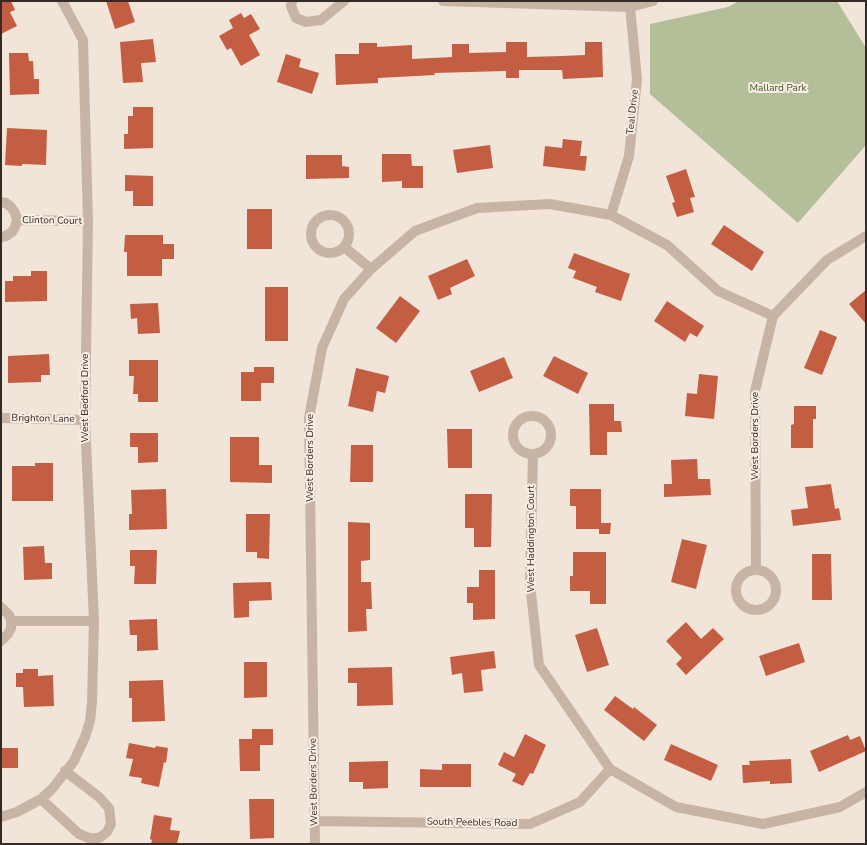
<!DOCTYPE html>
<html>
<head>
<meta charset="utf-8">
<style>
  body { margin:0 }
  #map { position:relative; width:867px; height:845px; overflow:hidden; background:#f1e4d8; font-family:"Nunito Sans",sans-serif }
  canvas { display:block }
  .frame { position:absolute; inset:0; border:2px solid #342a26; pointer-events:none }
</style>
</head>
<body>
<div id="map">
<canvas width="867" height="845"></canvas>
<div class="frame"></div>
</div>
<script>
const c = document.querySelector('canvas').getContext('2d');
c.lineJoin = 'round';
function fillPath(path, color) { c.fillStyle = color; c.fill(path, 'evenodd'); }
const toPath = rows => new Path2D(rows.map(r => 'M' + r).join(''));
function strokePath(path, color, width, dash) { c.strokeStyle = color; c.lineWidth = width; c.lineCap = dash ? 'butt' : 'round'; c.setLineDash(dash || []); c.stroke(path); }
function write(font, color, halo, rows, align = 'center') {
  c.font = font + ' "Nunito Sans",sans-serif'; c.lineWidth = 4; c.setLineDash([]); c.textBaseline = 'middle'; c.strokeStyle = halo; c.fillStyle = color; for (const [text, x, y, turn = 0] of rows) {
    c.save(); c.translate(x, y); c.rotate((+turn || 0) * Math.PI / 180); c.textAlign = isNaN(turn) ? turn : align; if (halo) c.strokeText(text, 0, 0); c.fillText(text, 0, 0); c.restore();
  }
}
fillPath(toPath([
  [739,1,837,1,866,48,866,145,798,223,650,94,650,24,728,7]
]), '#b3bf99');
fillPath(toPath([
  [1,1,11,1,15,10,10,12,17,26,1,34],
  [106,1,128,1,135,22,115,29],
  [241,13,244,18,251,14,260,29,249,35,260,55,241,66,231,48,227,50,219,36,233,28,229,20],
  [153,39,156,62,141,63,143,82,123,83,120,42],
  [506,42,527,42,527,57,562,56,585,55,585,42,602,42,603,77,563,79,562,70,519,70,519,78,506,78,506,71,434,73,435,75,378,78,378,83,336,85,335,54,359,54,359,43,377,43,377,47,412,45,412,59,452,57,452,44,469,44,469,53,506,52],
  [9,53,28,53,29,61,33,61,34,79,39,79,39,94,10,95],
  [286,54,301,59,299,67,319,73,312,94,277,82],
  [133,107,153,107,153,148,124,149,124,134,128,134,128,116,133,116],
  [7,128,47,130,46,165,22,164,22,166,5,165],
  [563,139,582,141,580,156,587,156,585,171,543,166,545,146,562,148],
  [490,145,493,168,457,173,453,150],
  [382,154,411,154,412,166,423,166,423,188,402,188,402,181,382,182],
  [306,155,342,155,342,166,349,167,349,178,306,179],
  [686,169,695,197,690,198,694,212,677,217,672,203,675,202,666,176],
  [125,175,153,176,153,206,133,206,133,191,125,191],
  [247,209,272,209,272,249,247,249],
  [724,225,764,252,752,271,711,244],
  [125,235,163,235,163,244,174,244,174,259,162,259,162,276,127,276,127,252,124,252],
  [574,253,630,274,621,301,595,292,597,287,573,278,576,271,568,268],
  [467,259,475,276,450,288,452,294,438,300,428,276],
  [31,271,47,271,47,301,5,302,5,281,13,281,13,276,31,276],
  [265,287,288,287,288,341,265,341],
  [866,290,866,324,849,304],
  [400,296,420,311,396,343,376,328],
  [667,301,704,326,697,337,690,333,685,342,654,321],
  [158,303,160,333,138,334,137,318,131,319,130,304],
  [820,330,837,337,822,375,804,368],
  [49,354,50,375,41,375,41,382,8,383,8,356],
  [554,356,588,373,578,394,543,376],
  [504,357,513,378,479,392,470,371],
  [129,360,158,360,158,402,138,402,138,394,133,394,134,376,129,376],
  [254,367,274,367,274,383,261,383,261,401,241,401,241,372,254,372],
  [356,368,389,376,385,393,377,391,373,412,348,406],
  [699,374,718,376,714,419,685,416,687,393,697,394],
  [589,404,614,404,614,421,621,421,622,432,607,432,607,455,590,455],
  [794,406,816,406,816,419,813,419,813,448,791,448,791,425,794,424],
  [447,429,472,429,472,468,448,468],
  [130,433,158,433,158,462,138,463,138,447,130,447],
  [230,437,259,437,259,465,272,465,272,483,230,482],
  [351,445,373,445,373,482,350,482],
  [697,459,698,479,710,479,711,495,664,497,664,484,672,484,671,460],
  [35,463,53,463,53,501,12,501,12,466,35,466],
  [831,484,835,509,839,508,841,520,793,526,791,510,808,508,805,487],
  [166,489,167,529,129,530,129,514,132,514,131,490],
  [570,489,601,489,601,523,611,523,610,534,599,534,599,529,576,529,576,506,570,506],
  [465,494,492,494,491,547,474,547,474,528,465,528],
  [246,514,270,514,269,559,257,558,257,552,246,552],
  [348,522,370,523,370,560,361,561,361,582,371,582,372,609,366,609,367,631,348,632],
  [682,539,707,545,696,589,671,582],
  [44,546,45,563,52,563,52,579,24,580,23,547],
  [130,550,157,550,156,584,134,584,135,566,130,566],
  [573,552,606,552,606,604,590,604,590,591,570,591,570,576,573,576],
  [812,554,831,554,832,600,812,600],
  [479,570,495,570,495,619,473,620,473,603,467,603,467,587,479,587],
  [271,582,272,600,249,601,249,617,234,618,233,583],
  [157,619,158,650,137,651,137,635,130,635,129,620],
  [686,622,701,639,713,628,724,639,686,675,676,664,682,658,666,641],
  [597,628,609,665,587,672,575,635],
  [799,643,805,662,766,676,759,656],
  [494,651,496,668,481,670,483,691,464,693,462,673,452,675,450,657],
  [244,662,267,662,267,697,244,698],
  [392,667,393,705,357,706,357,683,348,683,348,668],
  [23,669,38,669,38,676,53,675,54,706,24,707,23,687,16,687,16,673,23,673],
  [163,680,165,721,132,722,132,698,129,698,129,681],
  [615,696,633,709,634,707,657,725,644,741,604,710],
  [252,729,273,729,273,745,260,745,260,771,240,771,239,739,252,739],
  [525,734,546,745,533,774,530,773,523,786,512,781,516,774,498,765,504,752,514,757],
  [848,735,850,740,860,736,866,751,819,772,810,751],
  [129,743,155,748,156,746,168,748,166,763,164,762,159,787,141,783,142,778,129,776,133,759,126,758],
  [671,744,718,765,711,781,664,760],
  [1,748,18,748,18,768,1,768],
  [791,759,792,783,770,784,770,781,743,783,742,765,750,765,749,761],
  [388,761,388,788,363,789,363,782,349,782,349,762],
  [442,764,471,764,471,787,420,787,420,769,442,770],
  [249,799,274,799,274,838,250,839],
  [154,815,172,818,170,830,180,831,177,844,151,844,152,840,150,839]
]), '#c45e43');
strokePath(toPath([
  [292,1,291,6,296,18,306,22,321,20,344,1],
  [443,1,630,7,653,1],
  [1,202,6,203,11,207,15,213,17,220,15,227,12,232,6,236,1,237],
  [611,215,629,156,637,79,630,7],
  '311 234a19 19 0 1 1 38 0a19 19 0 1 1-38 0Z',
  [17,220,88,221],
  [344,247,371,269],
  [773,316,827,260,866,236],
  '513 435a19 19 0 1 1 38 0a19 19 0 1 1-38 0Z',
  [1,418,85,420],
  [533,454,530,584,539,665,610,769,676,807,763,824,840,807,866,792],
  '736 590a20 20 0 1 1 40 0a20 20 0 1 1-40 0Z',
  [1,607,9,615,11,621,11,628,8,634,1,641],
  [11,621,94,621],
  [41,799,79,834,89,838,99,838,107,832,111,824,109,808,99,797,65,771],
  [1,817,17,812,41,799,52,789,74,761,85,737,90,721,92,702,94,621,85,420,88,221,83,40,62,1],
  [315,821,530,824,580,802,610,769],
  [315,844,309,418,322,348,344,299,371,269,415,231,477,208,550,204,611,215,667,245,718,291,773,316,755,391,756,570]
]), '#c8b4a5', 10);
write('10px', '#44522a', '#f9efe4', [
  ["Mallard Park",778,89]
]);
write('10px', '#342a26', '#f9efe4', [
  ["Teal Drive",633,112,-84],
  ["Clinton Court",52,221,1],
  ["West Bedford Drive",86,398,-90],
  ["Brighton Lane",43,419,1],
  ["West Borders Drive",756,436,-90],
  ["West Borders Drive",311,458,-90],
  ["West Haddington Court",532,539,-90],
  ["West Borders Drive",314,782,-91],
  ["South Peebles Road",472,823,1]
]);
</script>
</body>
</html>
